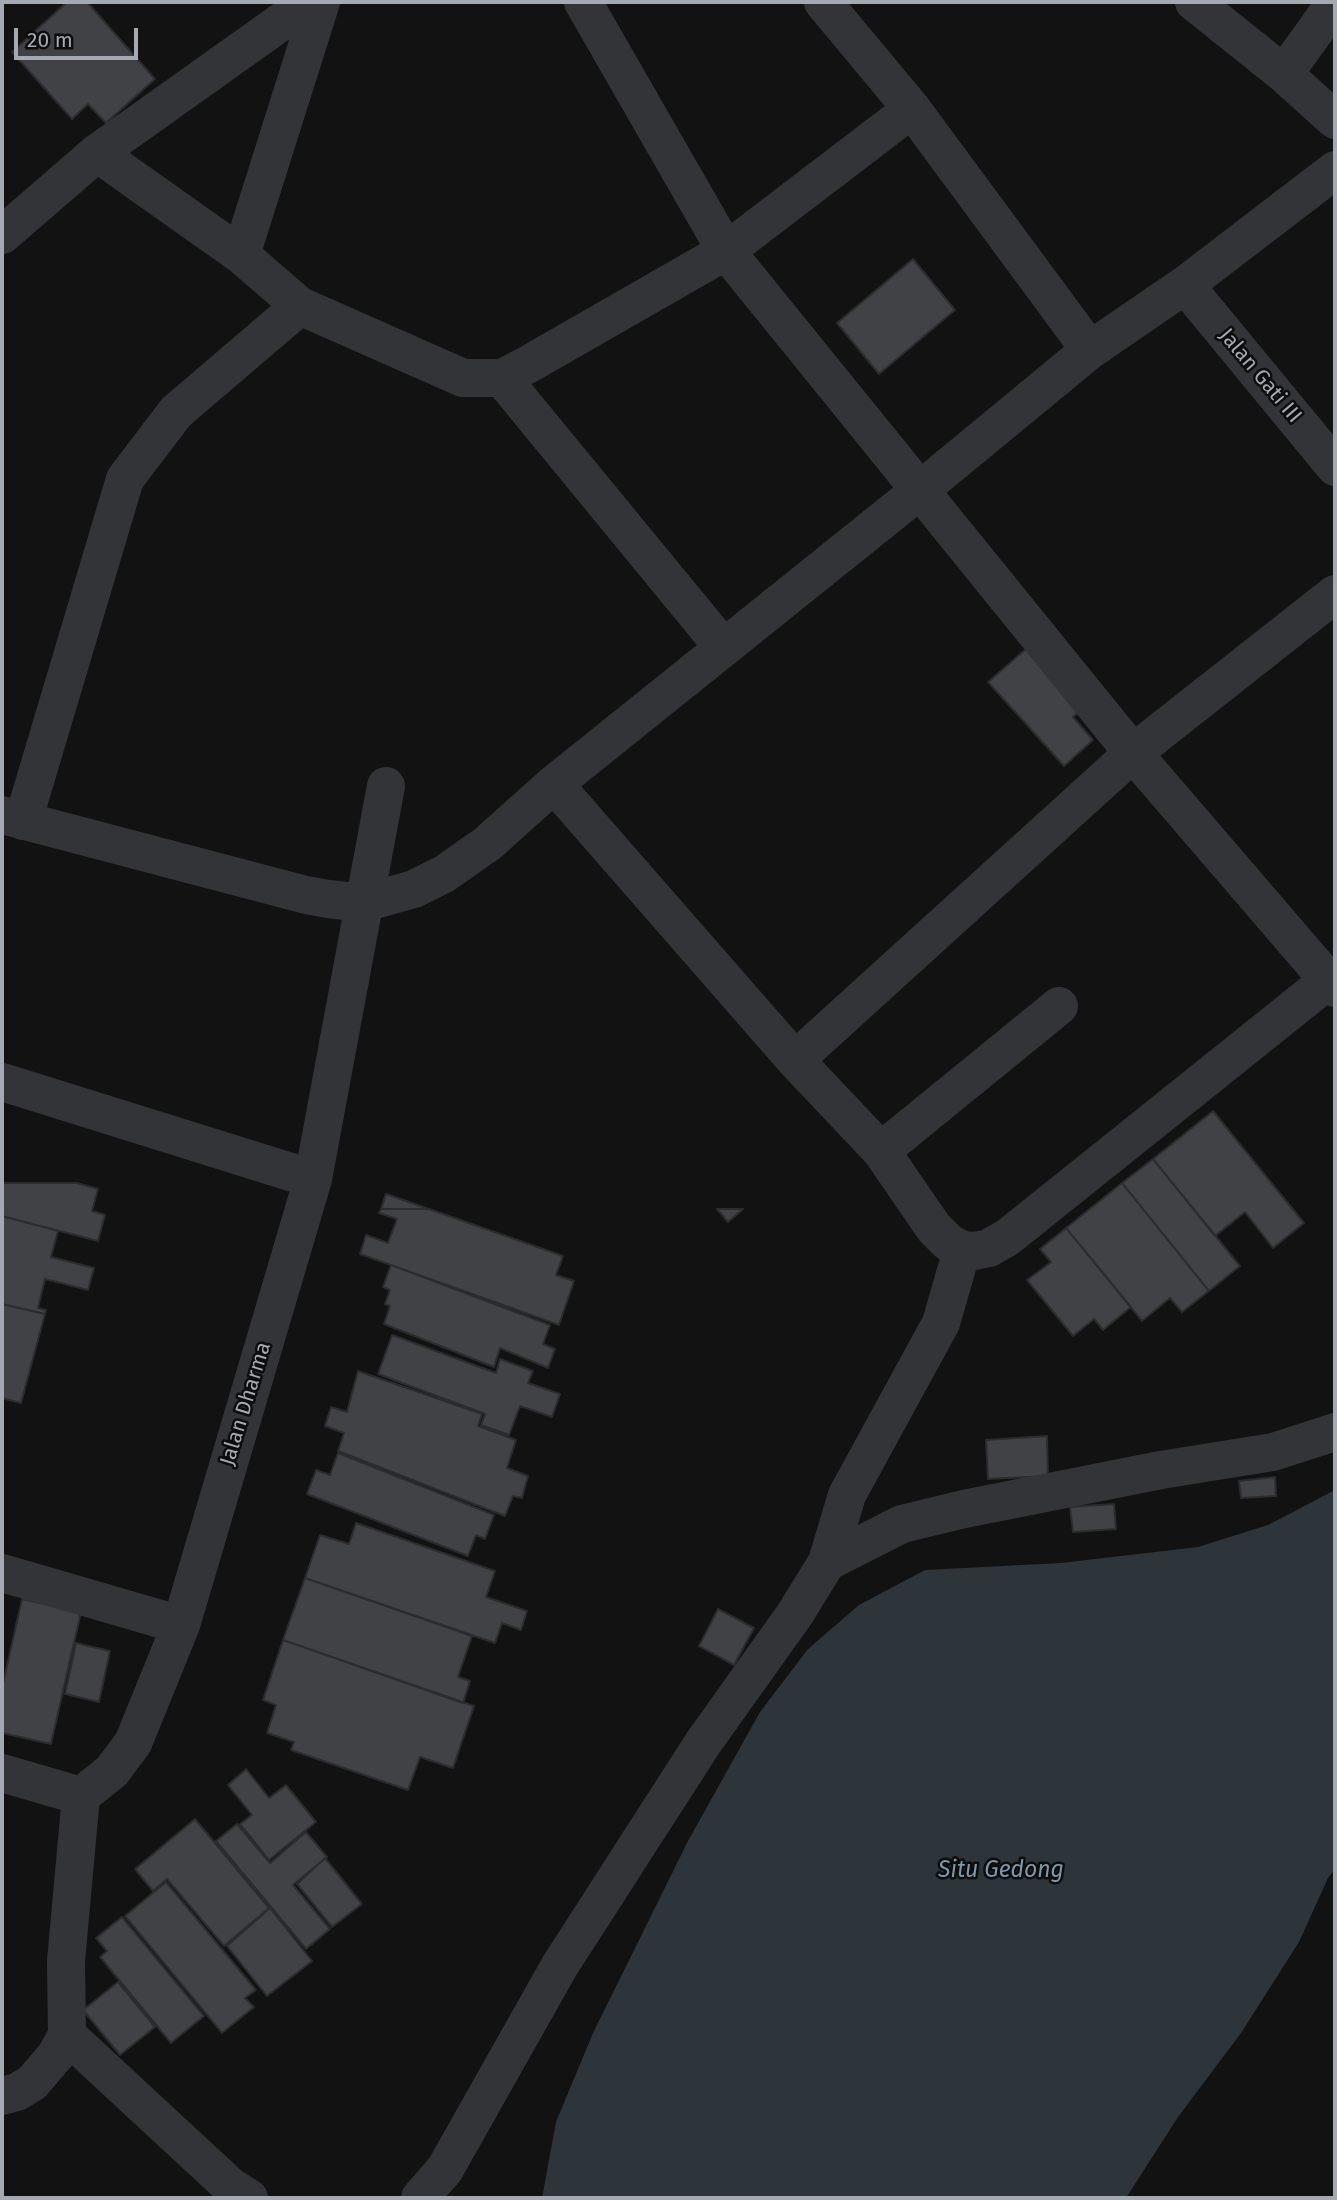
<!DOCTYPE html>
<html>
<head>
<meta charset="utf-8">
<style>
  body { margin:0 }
  #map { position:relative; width:1337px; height:2200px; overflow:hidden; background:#121213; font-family:"Fira Sans",sans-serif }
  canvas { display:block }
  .frame { position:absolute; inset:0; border:4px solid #a5a9b2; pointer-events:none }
  .scale { position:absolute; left:14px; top:28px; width:124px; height:32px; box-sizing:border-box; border:4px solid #a5a9b2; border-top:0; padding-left:9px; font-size:21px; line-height:24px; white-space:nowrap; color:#a5a9b2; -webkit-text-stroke:5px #0d0d0e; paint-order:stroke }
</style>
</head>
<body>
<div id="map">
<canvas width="1337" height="2200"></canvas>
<div class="frame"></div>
<div class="scale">20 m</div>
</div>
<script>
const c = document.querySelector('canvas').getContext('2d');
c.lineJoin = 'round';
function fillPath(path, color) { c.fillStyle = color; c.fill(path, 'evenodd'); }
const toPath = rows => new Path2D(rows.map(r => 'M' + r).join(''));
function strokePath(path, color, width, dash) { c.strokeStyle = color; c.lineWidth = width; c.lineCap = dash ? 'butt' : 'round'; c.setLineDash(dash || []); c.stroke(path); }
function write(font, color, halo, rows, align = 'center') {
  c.font = font + ' "Fira Sans",sans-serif'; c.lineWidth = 5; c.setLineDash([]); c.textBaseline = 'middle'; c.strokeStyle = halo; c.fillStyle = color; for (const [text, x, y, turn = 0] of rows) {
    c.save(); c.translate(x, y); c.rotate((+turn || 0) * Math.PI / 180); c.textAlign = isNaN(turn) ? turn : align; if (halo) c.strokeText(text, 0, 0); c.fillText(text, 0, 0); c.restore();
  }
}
fillPath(toPath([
  [1335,1490,1335,1869,1328,1878,1299,1942,1241,2033,1178,2117,1126,2198,542,2198,556,2122,593,2033,688,1841,760,1712,808,1649,859,1605,925,1570,1061,1563,1198,1547,1268,1525]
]), '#2d343a');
const building = toPath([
  [67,2,87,2,155,79,106,123,88,104,72,119,12,52,67,2],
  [913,259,955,310,879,374,837,323,913,259],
  [1026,649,1081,710,1073,717,1093,740,1064,766,988,682,1026,649],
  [1213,1111,1304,1223,1273,1248,1245,1212,1215,1236,1153,1159,1213,1111],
  [1153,1159,1240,1266,1209,1291,1122,1183,1153,1159],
  [2,1183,77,1183,98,1189,92,1211,105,1215,98,1241,2,1216,2,1183],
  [1122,1183,1209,1291,1182,1312,1170,1298,1142,1321,1066,1228,1122,1183],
  [386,1194,429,1209,381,1209,386,1194],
  [381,1209,429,1209,563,1256,556,1275,574,1281,559,1325,360,1254,366,1235,388,1243,397,1219,379,1213,381,1209],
  [717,1209,743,1209,728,1222,717,1209],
  [2,1216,58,1231,51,1257,94,1268,88,1290,45,1279,38,1308,46,1310,45,1314,2,1304,2,1216],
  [1066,1228,1131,1307,1103,1330,1094,1319,1073,1336,1027,1280,1051,1262,1040,1249,1066,1228],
  [391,1265,550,1325,543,1344,555,1349,548,1368,500,1348,494,1367,384,1324,390,1306,385,1304,390,1290,383,1287,391,1265],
  [2,1304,45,1314,21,1403,2,1398,2,1304],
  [392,1335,496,1373,500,1359,533,1371,528,1383,560,1394,552,1417,520,1406,509,1435,481,1425,485,1414,378,1374,392,1335],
  [358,1371,482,1414,478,1426,516,1440,507,1468,528,1476,522,1498,513,1496,505,1516,338,1451,344,1433,325,1426,331,1407,347,1412,358,1371],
  [1047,1436,1048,1476,988,1479,986,1440,1047,1436],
  [338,1453,494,1515,485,1539,476,1535,468,1556,307,1494,316,1470,330,1475,338,1453],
  [1275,1477,1276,1496,1241,1498,1239,1481,1275,1477],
  [1114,1504,1116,1529,1073,1532,1070,1507,1114,1504],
  [356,1523,495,1571,486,1597,527,1611,521,1630,502,1623,495,1643,305,1578,320,1535,349,1544,356,1523],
  [305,1578,472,1636,458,1677,470,1681,463,1703,283,1640,305,1578],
  [22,1599,81,1612,51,1744,2,1733,2,1688,22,1599],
  [718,1609,754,1628,734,1665,699,1646,718,1609],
  [283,1640,474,1706,453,1768,420,1757,408,1790,291,1750,294,1742,267,1733,276,1705,263,1700,283,1640],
  [76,1643,110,1651,99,1702,65,1694,76,1643],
  [246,1769,269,1798,286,1785,316,1822,269,1860,240,1824,252,1815,228,1785,246,1769],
  [195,1819,269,1908,224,1946,167,1879,153,1891,135,1869,195,1819],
  [237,1824,270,1863,306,1832,327,1857,293,1885,330,1929,306,1949,216,1841,237,1824],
  [325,1858,362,1904,332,1927,297,1884,325,1858],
  [166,1882,256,1990,245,1998,254,2007,222,2033,125,1916,166,1882],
  [270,1908,312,1961,267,1996,227,1946,270,1908],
  [122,1917,204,2016,171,2043,100,1957,107,1951,96,1938,122,1917],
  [118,1982,155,2027,120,2055,83,2010,118,1982]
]);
fillPath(building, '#414246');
strokePath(building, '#2c2c2f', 2);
strokePath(toPath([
  [583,2,726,251,1133,753,1335,988],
  [823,2,912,109,1090,350],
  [1194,2,1284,74,1335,120],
  [1284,74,1335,3],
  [97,153,241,255,300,306,463,378,502,378,529,364,726,251,912,109],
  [2,235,97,153,309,2],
  [241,255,321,2],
  [1185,285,1335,467],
  [502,378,723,647],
  [554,784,795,1060,881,1151,934,1228,948,1242,962,1250,975,1251,989,1248,1008,1237,1335,975],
  [2,815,306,895,328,899,364,903,414,889,444,874,487,844,554,784,919,491,1090,350,1185,285,1335,170],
  [23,821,125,479,176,412,300,306],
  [795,1060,1133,753,1335,594],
  [2,1082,313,1179],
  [881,1151,1059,1006],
  [827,1562,847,1495,941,1323,962,1250],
  [2,1573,181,1625],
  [2,1773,81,1796],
  [81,1796,112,1771,133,1743,181,1625,313,1179,386,786],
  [67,2035,230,2186,249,2198],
  [2,2096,17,2092,32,2083,56,2055,67,2035,66,1961,81,1796],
  [420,2198,445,2169,559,1967,703,1743,795,1614,827,1562,902,1524,964,1509,1161,1470,1273,1452,1335,1432]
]), '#333438', 38);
write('21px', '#a5a9b2', '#0d0d0e', [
  ["Jalan Gati III",1260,376,50],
  ["Jalan Dharma",246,1404,-73]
]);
write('italic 23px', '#8096a9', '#0d0d0e', [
  ["Situ Gedong",1001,1871]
]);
</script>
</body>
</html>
